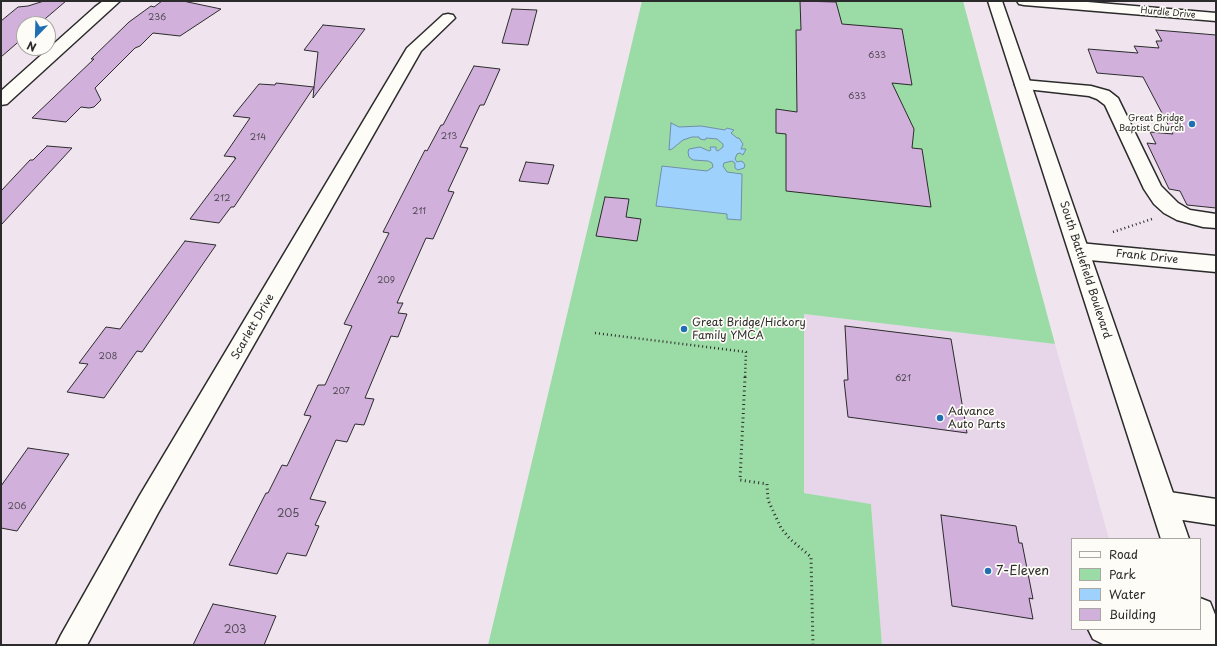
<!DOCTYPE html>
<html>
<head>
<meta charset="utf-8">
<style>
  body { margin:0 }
  #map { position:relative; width:1217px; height:646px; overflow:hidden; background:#f0e5ef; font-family:"Playpen Sans",sans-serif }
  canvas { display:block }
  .frame { position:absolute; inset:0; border:2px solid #2b2b2b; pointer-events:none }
  .legend { position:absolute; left:1071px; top:538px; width:130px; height:92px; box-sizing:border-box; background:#fdfcf7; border:1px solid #a9a8a5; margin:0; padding:5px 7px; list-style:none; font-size:12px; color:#2b2b2b }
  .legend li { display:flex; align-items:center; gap:8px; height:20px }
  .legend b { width:20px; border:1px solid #a9a8a5 }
  .north { position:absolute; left:16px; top:16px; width:40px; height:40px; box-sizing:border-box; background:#fdfcf7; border:1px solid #a9a8a5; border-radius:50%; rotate:203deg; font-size:11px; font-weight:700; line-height:16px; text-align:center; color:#2b2b2b }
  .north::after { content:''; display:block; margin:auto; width:14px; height:18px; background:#1f6fb2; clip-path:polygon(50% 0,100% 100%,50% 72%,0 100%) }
</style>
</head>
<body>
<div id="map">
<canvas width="1217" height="646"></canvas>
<div class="frame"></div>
<ul class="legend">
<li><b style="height:5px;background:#fdfcf7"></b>Road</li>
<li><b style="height:11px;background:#9bdca6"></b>Park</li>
<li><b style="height:11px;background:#9ed2fc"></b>Water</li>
<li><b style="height:11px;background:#d1b0db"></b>Building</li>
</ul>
<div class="north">N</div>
</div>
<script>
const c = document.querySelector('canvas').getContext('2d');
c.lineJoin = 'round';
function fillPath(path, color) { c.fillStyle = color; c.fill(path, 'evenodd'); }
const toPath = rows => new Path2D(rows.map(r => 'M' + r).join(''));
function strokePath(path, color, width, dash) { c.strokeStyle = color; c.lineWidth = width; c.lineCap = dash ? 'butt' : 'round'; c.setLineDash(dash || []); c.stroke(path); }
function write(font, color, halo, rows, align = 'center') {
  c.font = font + ' "Playpen Sans",sans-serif'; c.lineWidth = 3.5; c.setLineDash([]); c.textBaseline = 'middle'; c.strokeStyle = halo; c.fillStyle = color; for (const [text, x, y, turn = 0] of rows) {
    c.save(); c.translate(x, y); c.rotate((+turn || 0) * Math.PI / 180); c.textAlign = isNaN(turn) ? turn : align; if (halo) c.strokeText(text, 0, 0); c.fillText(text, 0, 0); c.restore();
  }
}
fillPath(toPath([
  [804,314,1055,344,1109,539,1072,539,1072,629,1134,629,1138,645,882,645,871,504,804,493]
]), '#e7d5e9');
fillPath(toPath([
  [642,1,963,1,1055,344,804,314,804,493,871,504,882,645,488,645]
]), '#9bdca6');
const water = toPath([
  [671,123,679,127,701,126,725,130,727,128,734,130,731,133,737,138,739,138,743,144,741,149,746,149,743,155,740,153,737,154,735,159,737,162,741,161,743,162,745,165,744,168,738,170,735,168,735,163,732,161,724,163,723,166,727,172,742,174,741,220,727,219,727,214,656,206,662,166,707,171,713,167,712,163,708,161,693,160,689,157,688,152,689,149,700,147,709,151,711,150,710,147,716,147,716,150,718,151,723,147,723,144,717,139,706,138,705,140,700,139,699,137,692,137,683,140,672,149,669,150,671,123]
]);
fillPath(water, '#9ed2fc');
strokePath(water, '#708fa8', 1);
const building = toPath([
  [44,1,66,1,39,24,24,24,24,37,1,57,1,21,18,7,28,6,44,1],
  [162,1,183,1,221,9,180,36,153,33,140,46,135,48,95,88,101,100,94,107,89,108,81,107,66,122,32,118,94,59,91,59,129,22,151,6,154,7,162,1],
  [800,1,836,2,842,24,902,29,912,85,892,83,914,129,912,148,922,149,931,207,786,191,786,134,776,133,776,109,797,112,796,30,801,30,800,1],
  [512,9,537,10,528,45,502,43,512,9],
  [323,25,365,29,313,98,314,87,234,207,231,207,219,223,190,219,236,158,234,158,235,157,224,156,250,118,233,116,259,84,275,85,276,83,314,87,318,52,304,50,323,25],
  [1156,30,1216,35,1216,208,1187,205,1180,191,1169,189,1147,143,1156,144,1150,132,1173,134,1143,77,1097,73,1088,49,1138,53,1134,46,1159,48,1156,41,1162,41,1156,30],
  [474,66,500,69,484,105,480,105,460,147,468,148,448,191,454,192,433,239,426,238,397,303,403,303,398,313,407,314,398,337,391,336,365,398,374,399,364,425,355,424,347,442,336,440,310,499,326,502,315,525,319,526,306,556,287,553,277,574,229,565,266,493,268,493,282,465,287,466,311,416,304,415,318,385,325,385,352,326,344,324,389,233,383,232,425,150,427,151,441,125,443,125,474,66],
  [47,146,72,148,1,225,1,191,30,160,33,160,47,146],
  [526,162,554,165,548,184,519,181,526,162],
  [605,197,629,199,626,217,641,219,637,241,596,236,605,197],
  [185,241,216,245,142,352,137,351,104,398,67,392,88,364,79,363,106,327,120,329,185,241],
  [845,326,951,339,967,433,848,417,844,380,848,380,845,326],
  [28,448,69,454,17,531,1,528,1,486,28,448],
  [941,515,1016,526,1019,543,1022,543,1033,599,1029,598,1033,619,952,606,941,515],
  [213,604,276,616,264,645,193,645,213,604]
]);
fillPath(building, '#d1b0db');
strokePath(building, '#2b2b2b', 1);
const minor = toPath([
  [103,1,120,1,7,104,1,105,1,91,95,7,103,1],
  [1017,1,1076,1,1216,13,1216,21,1024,5,1019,4,1017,1],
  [448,14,453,15,455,18,421,51,158,513,87,645,56,645,61,635,140,495,407,48,443,15,448,14],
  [1023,80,1091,86,1109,91,1118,98,1161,186,1178,203,1190,210,1216,214,1216,228,1203,227,1177,220,1164,213,1154,204,1144,189,1105,105,1097,99,1089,96,1017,88,1015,85,1017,82,1023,80],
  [1079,243,1216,256,1216,272,1079,259,1072,256,1069,251,1072,246,1079,243],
  [1163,491,1216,499,1216,525,1163,517,1154,513,1150,504,1154,495,1163,491],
  [1200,628,1216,631,1216,645,1113,645,1103,644,1093,639,1088,629,1200,629,1200,628]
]);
const major = toPath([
  [988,1,1002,1,1189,539,1161,539,988,1],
  [1200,598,1210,602,1216,617,1216,645,1196,645,1191,629,1200,629,1200,598]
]);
strokePath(minor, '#2b2b2b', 3);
strokePath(major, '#2b2b2b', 3);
strokePath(toPath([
  [1113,232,1152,219],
  [595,333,746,352,745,378]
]), '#2b2b2b', 2.5, [1, 3]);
strokePath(toPath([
  [745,377,740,480,767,484,768,500,781,528,790,539,811,557,813,645]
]), '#2b2b2b', 3, [1, 3.5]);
fillPath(minor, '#fdfcf7');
fillPath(major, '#fdfcf7');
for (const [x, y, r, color] of [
  [1192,124,4,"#1f6fb2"],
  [684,329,4,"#1f6fb2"],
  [940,418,4,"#1f6fb2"],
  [988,571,4,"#1f6fb2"]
]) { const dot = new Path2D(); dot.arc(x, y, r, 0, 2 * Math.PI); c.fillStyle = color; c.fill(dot); strokePath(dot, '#fdfcf7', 1.5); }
write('9px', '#2b2b2b', '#fdfcf7', [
  ["Hurdle Drive",1168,13,5]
]);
write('9px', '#544c57', null, [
  ["236",157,18],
  ["633",877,56],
  ["633",857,97],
  ["213",449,137],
  ["214",258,138],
  ["212",222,199],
  ["211",419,212],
  ["209",386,281],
  ["208",108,357],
  ["621",903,379],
  ["207",341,392],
  ["206",17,507]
]);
write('9px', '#2b2b2b', '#fdfcf7', [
  ["Great Bridge",1184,119],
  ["Baptist Church",1184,129]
], 'right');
write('11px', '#2b2b2b', '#fdfcf7', [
  ["Frank Drive",1147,257,6],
  ["South Battlefield Boulevard",1085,270,72],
  ["Scarlett Drive",253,327,-60]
]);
write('11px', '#2b2b2b', '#fdfcf7', [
  ["Great Bridge/Hickory",692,323],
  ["Family YMCA",692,336],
  ["Advance",948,412],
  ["Auto Parts",948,425]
], 'left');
write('11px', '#544c57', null, [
  ["205",288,514],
  ["203",235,630]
]);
write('13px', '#2b2b2b', '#fdfcf7', [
  ["7-Eleven",996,571]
], 'left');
</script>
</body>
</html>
